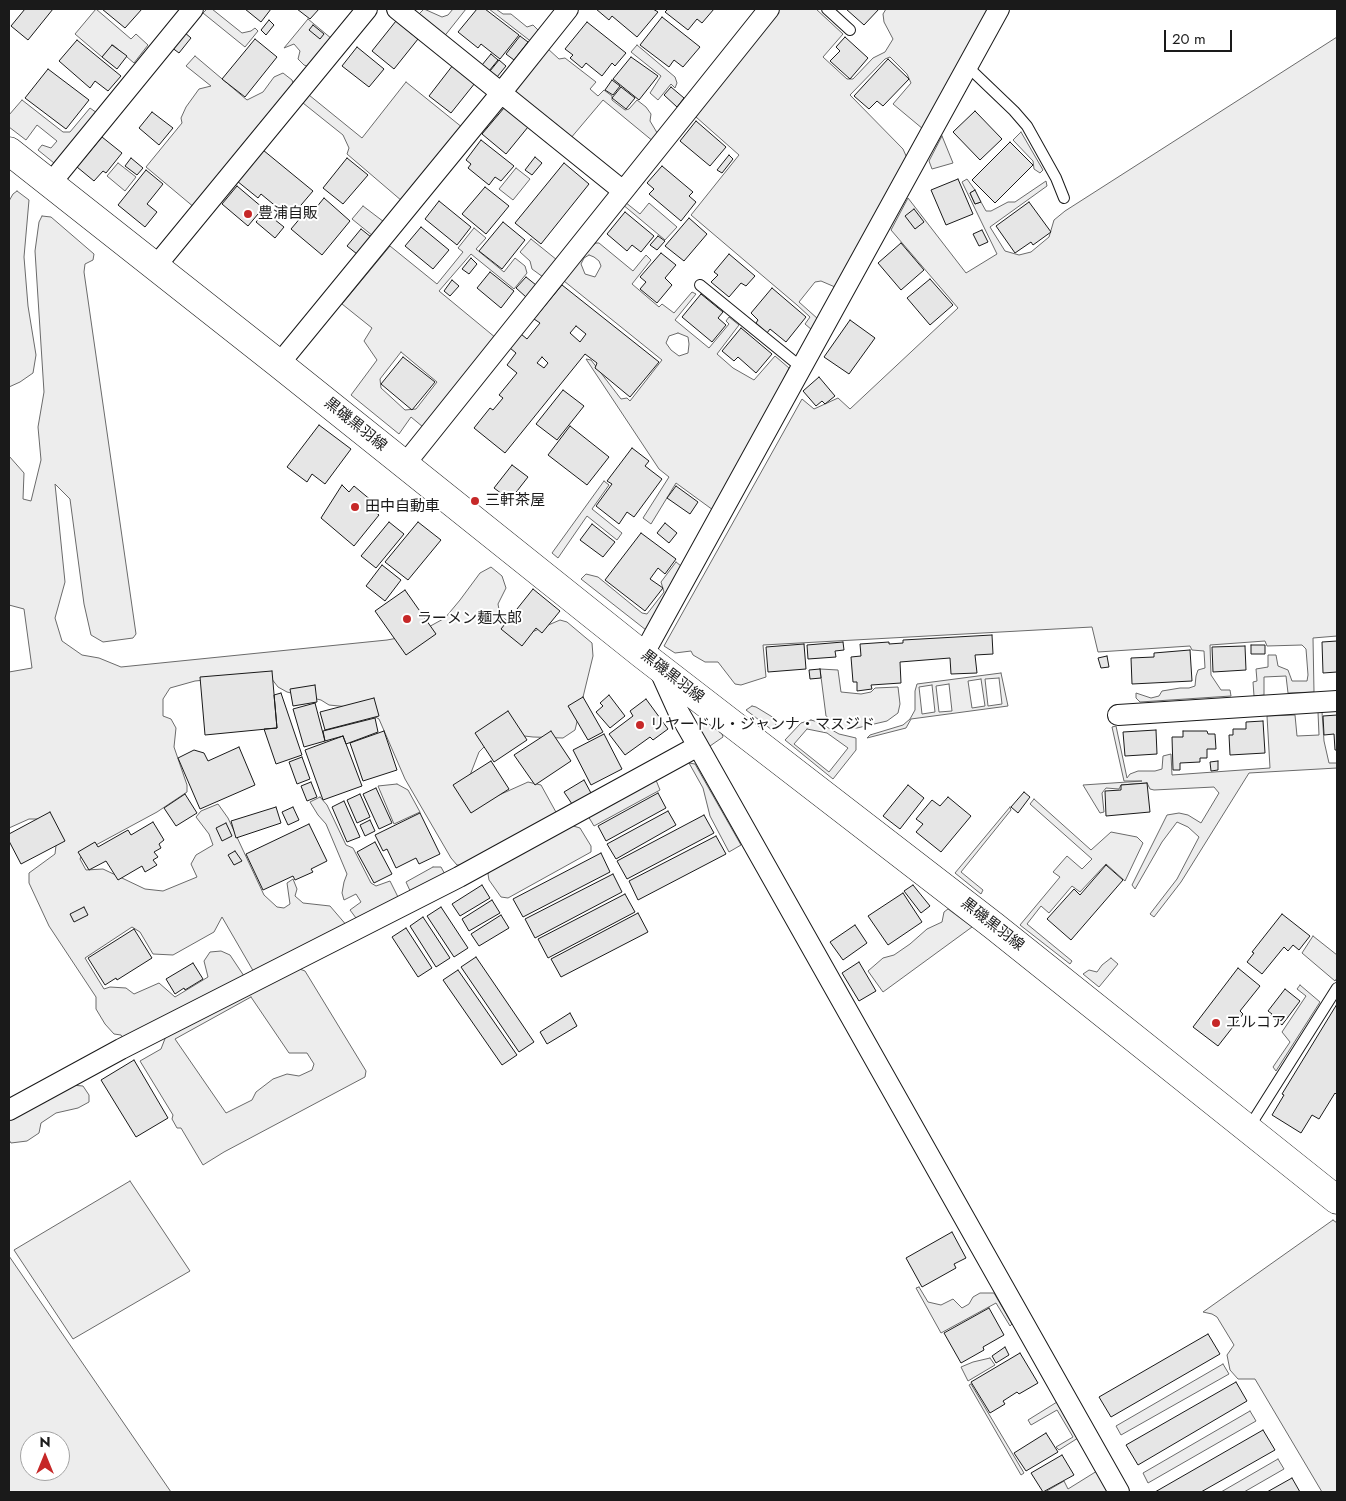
<!DOCTYPE html>
<html>
<head>
<meta charset="utf-8">
<style>
  body { margin:0 }
  #map { position:relative; width:1346px; height:1501px; overflow:hidden; background:#fff; font-family:Jost,sans-serif }
  canvas { display:block }
  .frame { position:absolute; inset:0; border:10px solid #1a1a1a; pointer-events:none }
  .north { position:absolute; left:20px; top:1431px; width:50px; height:50px; box-sizing:border-box; background:#fff; border:1px solid #a3a3a3; border-radius:50%; rotate:0deg; font-size:14px; font-weight:700; line-height:20px; text-align:center; color:#1a1a1a }
  .north::after { content:''; display:block; margin:auto; width:18px; height:22px; background:#c62828; clip-path:polygon(50% 0,100% 100%,50% 72%,0 100%) }
  .scale { position:absolute; left:1164px; top:30px; width:68px; height:22px; box-sizing:border-box; border:2px solid #1a1a1a; border-top:0; padding-left:6px; font-size:15px; line-height:18px; white-space:nowrap; color:#1a1a1a; -webkit-text-stroke:4px #fff; paint-order:stroke }
</style>
</head>
<body>
<div id="map">
<canvas width="1346" height="1501"></canvas>
<div class="frame"></div>
<div class="north">N</div>
<div class="scale">20 m</div>
</div>
<script>
const c = document.querySelector('canvas').getContext('2d');
c.lineJoin = 'round';
function fillPath(path, color) { c.fillStyle = color; c.fill(path, 'evenodd'); }
const toPath = rows => new Path2D(rows.map(r => 'M' + r).join(''));
function strokePath(path, color, width, dash) { c.strokeStyle = color; c.lineWidth = width; c.lineCap = dash ? 'butt' : 'round'; c.setLineDash(dash || []); c.stroke(path); }
function write(font, color, halo, rows, align = 'center') {
  c.font = font + ' Jost,"Noto Sans JP",sans-serif'; c.lineWidth = 4; c.setLineDash([]); c.textBaseline = 'middle'; c.strokeStyle = halo; c.fillStyle = color; for (const [text, x, y, turn = 0] of rows) {
    c.save(); c.translate(x, y); c.rotate((+turn || 0) * Math.PI / 180); c.textAlign = isNaN(turn) ? turn : align; if (halo) c.strokeText(text, 0, 0); c.fillText(text, 0, 0); c.restore();
  }
}
const green = toPath([
  [96,9,131,39,136,34,148,45,134,63,113,45,102,57,75,34,96,9],
  [207,9,212,9,242,33,251,31,255,28,258,31,245,47,203,13,207,9],
  [424,9,442,17,448,15,453,9,466,9,443,38,417,16,424,9],
  [489,9,496,9,503,14,511,14,527,27,533,25,541,33,533,43,489,9],
  [778,9,816,9,843,34,823,57,847,79,853,79,873,58,885,52,893,39,884,22,883,14,886,9,989,9,923,129,893,104,911,83,907,74,890,57,885,59,850,95,903,149,907,158,835,287,821,281,815,282,799,302,818,319,812,330,805,324,810,317,797,305,691,215,739,155,696,117,707,102,708,92,778,9],
  [308,19,332,39,309,67,304,65,298,59,300,51,294,44,284,48,308,19],
  [1337,37,1337,636,1313,638,1314,692,1288,693,1286,676,1264,677,1264,695,1254,696,1253,682,1257,681,1256,669,1268,667,1268,655,1276,655,1278,666,1288,670,1292,681,1307,681,1308,675,1306,649,1302,645,1267,646,1265,641,1210,645,1211,675,1221,690,1230,690,1231,696,1140,702,1136,698,1136,693,1151,698,1159,696,1162,691,1180,688,1189,688,1195,686,1196,676,1198,670,1205,668,1204,651,1192,650,1190,646,1098,652,1092,627,763,645,766,677,741,685,735,684,718,662,705,662,693,655,691,651,675,653,664,646,802,399,814,409,838,398,850,409,958,308,891,230,908,198,966,273,997,254,962,182,967,179,975,190,970,193,975,204,981,202,986,211,991,211,1008,202,1015,202,1046,181,1047,186,990,227,1005,251,1019,255,1031,252,1049,237,1054,220,1065,211,1337,37],
  [637,45,675,77,677,83,675,88,671,84,658,100,650,93,661,76,631,52,637,45],
  [547,48,559,59,565,58,596,82,590,89,598,96,604,90,612,96,612,100,625,110,629,109,637,100,646,107,651,114,650,121,659,136,654,142,603,100,570,139,512,91,547,48],
  [195,56,247,100,263,92,274,77,283,73,292,80,294,85,195,208,146,167,182,123,181,118,186,107,199,89,211,86,186,66,195,56],
  [406,82,463,128,402,201,347,154,349,148,343,135,303,103,309,95,362,138,406,82],
  [22,100,63,132,70,132,90,108,97,113,54,163,38,150,42,145,51,148,57,141,37,125,26,140,9,127,9,115,22,100],
  [1021,132,1043,170,1040,173,1034,169,1033,161,1013,140,1021,132],
  [942,136,953,163,932,169,929,161,942,136],
  [118,163,136,177,125,191,107,176,118,163],
  [516,168,530,179,513,200,499,189,516,168],
  [17,191,29,200,24,257,28,306,36,355,33,373,20,382,9,387,9,201,13,194,17,191],
  [625,202,640,214,649,203,677,227,665,240,622,204,625,202],
  [363,206,384,222,373,236,352,219,363,206],
  [42,216,51,217,94,254,93,260,85,264,84,272,136,634,133,638,103,642,91,635,84,604,70,499,55,484,65,582,55,618,62,641,82,655,99,658,121,667,387,640,414,635,445,618,460,600,480,573,491,567,502,576,506,588,498,604,500,615,525,635,560,620,567,622,592,643,593,656,575,730,563,738,533,737,498,733,479,752,467,783,479,804,528,782,541,785,557,814,470,866,457,865,451,858,405,779,379,719,359,708,329,705,321,700,287,692,278,687,268,674,195,681,170,688,163,699,163,716,171,719,176,728,174,747,187,785,187,792,157,812,83,852,80,859,86,870,103,869,145,889,163,891,197,877,191,864,196,855,213,845,209,834,196,817,201,811,218,804,228,818,264,895,277,907,284,908,290,904,287,883,293,879,297,889,295,896,303,903,330,906,348,927,255,974,222,917,214,932,173,955,153,954,140,932,132,927,85,958,104,989,110,987,126,988,134,994,159,983,175,997,208,977,204,961,210,952,221,951,230,955,246,979,125,1041,121,1035,114,1034,105,1024,96,1009,96,997,49,926,29,883,29,873,55,854,57,837,48,819,29,819,9,828,9,672,32,668,24,609,9,605,9,456,24,473,23,499,31,501,41,460,38,427,44,392,35,251,39,222,42,216],
  [474,228,486,238,476,249,504,272,515,258,525,266,527,273,514,289,471,254,439,291,496,338,423,427,411,417,399,434,351,395,377,360,364,341,372,328,342,304,390,246,437,284,463,252,458,248,474,228],
  [401,352,437,382,416,409,405,410,381,388,380,379,401,352],
  [531,239,557,260,543,277,532,269,530,261,520,252,531,239],
  [596,243,599,243,633,271,646,255,651,260,632,284,659,307,662,304,674,313,692,292,696,294,675,320,709,348,729,324,726,321,729,317,739,325,717,354,733,368,754,380,775,356,789,368,773,401,713,510,676,483,651,524,643,518,669,477,659,469,586,359,591,360,621,399,627,398,630,401,662,360,564,281,590,248,596,243],
  [589,255,594,257,599,261,601,266,595,277,585,274,581,264,584,258,589,255],
  [678,333,688,337,689,344,688,353,679,356,671,350,666,343,669,336,678,333],
  [604,481,609,485,592,509,622,533,617,540,587,516,558,558,552,553,604,481],
  [676,562,681,566,646,630,581,579,586,574,598,577,642,613,647,614,664,592,661,582,676,562],
  [820,669,838,670,841,692,861,694,871,692,875,688,898,687,900,704,898,713,887,721,857,728,842,728,826,716,820,669],
  [1001,673,1008,706,911,719,906,728,867,738,870,735,903,725,910,719,915,710,915,691,917,684,1001,673],
  [999,678,1002,704,988,706,985,679,999,678],
  [981,679,985,706,972,708,968,681,981,679],
  [949,684,952,711,939,712,936,686,949,684],
  [932,685,935,712,922,714,919,687,932,685],
  [752,706,756,707,774,718,776,725,772,730,746,710,752,706],
  [1318,712,1322,712,1324,741,1329,763,1337,763,1337,768,1249,773,1181,882,1154,917,1150,914,1177,879,1199,837,1188,827,1177,822,1162,842,1135,889,1132,885,1167,815,1179,813,1188,815,1201,823,1219,793,1214,787,1154,790,1150,789,1147,783,1121,785,1119,789,1106,788,1102,793,1104,812,1100,813,1083,785,1142,781,1124,781,1112,727,1116,726,1127,778,1130,774,1138,771,1155,771,1162,769,1163,756,1171,754,1172,775,1270,768,1267,716,1295,715,1297,736,1319,735,1318,712],
  [811,720,818,722,839,734,856,738,856,750,833,779,785,740,801,723,811,720],
  [807,729,827,733,848,748,829,772,794,744,807,729],
  [704,722,710,724,722,734,723,737,710,746,707,744,699,730,700,725,704,722],
  [689,763,695,764,741,845,729,852,710,816,703,788,689,763],
  [656,780,660,790,594,826,588,816,656,780],
  [397,784,408,790,420,812,394,824,378,786,397,784],
  [320,797,327,805,346,845,353,848,371,883,376,886,390,881,400,901,359,922,350,910,361,902,356,894,344,900,342,893,344,882,347,874,326,824,318,815,310,802,320,797],
  [1034,799,1091,850,1111,832,1137,837,1143,843,1125,881,1106,864,1080,892,1072,886,1049,913,1041,906,1027,924,1072,961,1070,964,1020,925,1060,877,1053,872,1067,856,1082,869,1092,859,1030,804,1034,799],
  [1010,807,1011,810,961,872,983,890,981,894,955,873,1010,807],
  [570,825,580,828,591,846,591,852,508,898,501,897,489,880,488,874,493,866,570,825],
  [433,867,441,867,447,878,412,895,406,882,433,867],
  [948,909,972,927,883,992,868,971,883,958,894,955,910,944,927,929,942,922,944,912,948,909],
  [1313,936,1337,955,1337,978,1335,981,1302,953,1313,936],
  [1111,958,1118,964,1099,987,1083,974,1089,970,1097,972,1102,965,1111,958],
  [297,968,305,971,366,1071,365,1077,224,1152,203,1165,181,1128,177,1128,172,1119,173,1115,140,1061,161,1049,166,1036,297,968],
  [251,997,289,1053,307,1053,314,1064,312,1070,299,1076,287,1074,273,1079,256,1092,252,1100,226,1113,175,1039,251,997],
  [1300,985,1320,1002,1276,1071,1273,1067,1290,1042,1282,1032,1306,996,1297,989,1300,985],
  [71,1085,83,1086,89,1095,89,1102,78,1108,56,1113,41,1123,39,1133,27,1141,11,1143,9,1140,9,1118,71,1085],
  [130,1181,190,1271,73,1339,14,1250,130,1181],
  [1333,1220,1337,1223,1337,1492,1322,1492,1255,1379,1238,1379,1230,1370,1227,1355,1234,1345,1217,1317,1212,1314,1203,1312,1333,1220],
  [9,1256,171,1492,9,1492,9,1256],
  [30,1441,60,1441,60,1471,30,1471,30,1441],
  [919,1287,928,1302,941,1305,953,1299,962,1308,969,1304,973,1297,980,1293,994,1293,1012,1324,1010,1326,996,1303,941,1333,916,1288,919,1287],
  [990,1358,995,1365,968,1381,961,1367,973,1362,990,1358],
  [1223,1364,1229,1374,1121,1435,1116,1426,1223,1364],
  [971,1384,1024,1473,1021,1475,969,1385,971,1384],
  [1057,1402,1078,1438,1059,1450,1056,1447,1073,1437,1057,1410,1031,1425,1028,1420,1057,1402],
  [1250,1411,1256,1421,1148,1483,1143,1473,1250,1411],
  [1278,1459,1284,1469,1244,1492,1221,1492,1278,1459],
  [1097,1471,1110,1492,1045,1492,1064,1481,1068,1489,1097,1471]
]);
fillPath(green, '#ededed');
strokePath(green, '#6a6a6a', 1);
const building = toPath([
  [25,9,53,9,28,40,11,26,25,9],
  [102,9,142,9,125,28,102,9],
  [245,9,271,9,261,22,245,9],
  [297,9,319,9,310,19,297,9],
  [477,9,485,9,519,35,500,59,481,44,478,48,458,32,477,9],
  [596,9,653,9,658,12,637,37,612,16,609,20,596,9],
  [668,9,714,9,702,23,697,19,688,30,665,12,668,9],
  [846,9,879,9,864,25,846,9],
  [662,17,700,47,683,67,674,60,669,67,640,45,662,17],
  [269,20,274,25,266,35,261,30,269,20],
  [396,21,418,39,394,69,372,51,396,21],
  [587,22,626,53,615,66,612,63,602,76,586,63,582,68,570,58,573,55,565,49,587,22],
  [313,25,324,34,320,39,309,30,313,25],
  [184,32,191,38,179,53,171,47,184,32],
  [520,36,528,42,514,60,506,54,520,36],
  [845,37,868,58,850,79,830,61,840,51,836,47,845,37],
  [255,39,277,57,245,97,222,79,255,39],
  [77,40,121,76,108,91,95,81,90,88,59,61,77,40],
  [112,45,127,56,117,69,102,57,112,45],
  [357,47,384,69,369,87,342,66,357,47],
  [491,54,498,60,489,71,482,65,491,54],
  [631,57,658,76,639,100,613,79,631,57],
  [888,59,909,79,883,106,877,101,869,109,854,96,888,59],
  [499,60,506,66,497,77,490,71,499,60],
  [453,65,475,83,451,113,429,96,453,65],
  [48,69,89,100,66,129,25,98,48,69],
  [612,80,620,86,613,95,605,90,612,80],
  [621,87,635,98,626,109,612,98,621,87],
  [671,87,684,98,677,107,664,95,671,87],
  [504,108,528,127,506,154,482,134,504,108],
  [975,111,1002,139,980,160,953,132,975,111],
  [152,112,173,128,159,145,139,128,152,112],
  [696,121,726,147,710,166,680,141,696,121],
  [102,137,122,153,106,173,103,171,94,181,77,167,102,137],
  [481,140,514,166,501,181,495,177,489,185,468,168,471,164,466,160,481,140],
  [1010,142,1033,165,995,203,972,180,1010,142],
  [263,150,313,191,290,218,261,194,258,198,237,181,263,150],
  [729,155,733,159,722,173,717,170,729,155],
  [535,157,542,163,532,175,525,170,535,157],
  [131,158,143,168,137,175,125,166,131,158],
  [347,158,368,175,343,204,323,188,347,158],
  [564,163,589,184,541,244,515,223,564,163],
  [662,166,693,192,689,196,696,202,681,221,649,194,654,189,647,183,662,166],
  [146,170,163,184,147,204,157,212,145,227,118,205,146,170],
  [958,179,973,214,946,225,931,190,958,179],
  [237,186,263,208,248,226,222,204,237,186],
  [485,187,509,206,486,234,462,214,485,187],
  [975,190,981,202,975,204,970,193,975,190],
  [324,198,350,221,322,255,291,229,302,216,307,219,324,198],
  [439,201,471,227,457,245,425,219,439,201],
  [1029,202,1051,232,1033,245,1031,242,1015,253,996,226,1029,202],
  [914,209,924,222,915,229,905,216,914,209],
  [265,212,284,227,275,238,256,222,265,212],
  [625,212,654,236,641,252,632,245,627,251,607,234,625,212],
  [689,218,707,234,684,261,665,246,689,218],
  [503,222,525,240,502,269,479,251,503,222],
  [421,227,449,250,433,269,405,246,421,227],
  [361,229,371,237,357,254,347,246,361,229],
  [982,230,988,242,979,246,973,234,982,230],
  [658,236,665,241,657,250,650,245,658,236],
  [901,243,924,270,901,290,878,263,901,243],
  [661,253,676,265,665,278,672,285,657,303,640,289,646,282,640,277,661,253],
  [729,254,755,276,746,286,741,283,729,297,711,282,718,275,714,272,729,254],
  [471,258,477,264,469,274,462,269,471,258],
  [490,272,514,291,501,308,477,288,490,272],
  [526,277,536,285,526,297,516,288,526,277],
  [930,279,953,305,930,325,907,298,930,279],
  [452,280,459,286,450,296,444,291,452,280],
  [562,285,659,362,630,397,595,368,597,363,585,354,505,453,474,428,490,408,493,410,503,398,499,395,517,373,507,365,516,353,510,348,521,334,527,339,540,323,534,319,562,285],
  [576,326,586,334,580,342,570,333,576,326],
  [542,357,548,363,544,368,537,363,542,357],
  [772,288,806,317,786,342,770,329,767,333,756,323,758,320,751,313,772,288],
  [701,294,723,312,718,318,726,325,712,342,682,317,701,294],
  [850,320,875,338,849,374,824,357,850,320],
  [741,328,772,354,756,373,738,357,734,361,722,351,741,328],
  [403,357,435,382,412,410,381,384,403,357],
  [819,377,835,396,825,404,822,401,816,406,803,391,819,377],
  [563,390,584,406,557,440,536,424,563,390],
  [319,425,351,449,325,484,312,474,307,482,287,467,319,425],
  [570,426,609,457,587,485,548,455,570,426],
  [632,448,649,461,645,466,662,479,634,517,627,512,619,524,596,506,612,484,607,481,632,448],
  [512,465,528,477,510,500,494,488,512,465],
  [342,485,349,492,354,486,372,501,368,506,379,515,354,546,321,518,342,485],
  [676,486,698,502,690,514,667,498,676,486],
  [389,522,404,534,376,568,361,556,389,522],
  [418,522,441,540,408,580,385,562,418,522],
  [665,523,677,533,669,543,657,533,665,523],
  [592,524,615,542,603,557,580,540,592,524],
  [641,533,676,559,665,574,658,568,650,579,663,588,645,611,605,580,641,533],
  [382,565,401,580,385,601,366,586,382,565],
  [533,589,560,611,542,633,536,628,522,646,501,629,533,589],
  [405,590,436,634,406,655,375,611,405,590],
  [992,635,993,654,975,655,977,673,951,674,950,658,900,662,901,683,871,685,872,689,857,691,857,682,853,682,851,657,861,656,860,644,889,642,889,644,903,643,903,640,992,635],
  [1337,641,1337,672,1323,673,1322,642,1337,641],
  [843,642,844,650,835,651,836,657,808,659,807,645,843,642],
  [804,644,806,669,768,672,766,647,804,644],
  [1251,645,1265,645,1265,654,1251,654,1251,645],
  [1245,646,1246,670,1213,672,1212,647,1245,646],
  [1190,650,1192,681,1132,684,1131,658,1154,657,1154,653,1190,650],
  [1107,656,1109,667,1101,668,1098,658,1107,656],
  [820,669,821,678,810,679,809,670,820,669],
  [272,671,277,728,205,735,200,677,272,671],
  [315,685,317,702,293,706,290,689,315,685],
  [281,693,302,755,276,764,264,729,277,728,274,695,281,693],
  [609,695,625,716,610,728,596,712,603,706,600,703,609,695],
  [583,697,603,732,588,740,568,706,583,697],
  [374,698,379,716,325,730,320,712,374,698],
  [646,699,668,729,653,740,650,737,625,755,609,734,633,716,630,711,646,699],
  [315,703,325,741,304,747,293,709,315,703],
  [508,711,527,740,494,762,475,733,508,711],
  [1337,715,1337,750,1335,750,1334,734,1324,735,1323,716,1337,715],
  [375,718,378,732,346,744,343,736,325,741,323,731,375,718],
  [1263,721,1265,753,1230,755,1229,735,1233,735,1233,729,1246,729,1246,722,1263,721],
  [1156,730,1157,754,1125,756,1123,732,1156,730],
  [384,731,397,770,363,781,350,743,384,731],
  [551,731,571,761,535,785,514,755,551,731],
  [1183,731,1207,731,1208,734,1215,734,1216,749,1207,749,1207,758,1200,758,1200,762,1180,763,1180,770,1173,770,1172,737,1183,737,1183,731],
  [604,734,622,769,591,785,573,750,604,734],
  [343,736,362,786,323,800,305,750,343,736],
  [239,747,255,785,200,809,178,758,194,750,204,753,208,761,239,747],
  [302,757,310,779,297,784,289,762,302,757],
  [491,761,509,789,471,813,453,785,491,761],
  [1218,761,1218,770,1211,771,1210,762,1218,761],
  [584,780,591,793,572,804,564,792,584,780],
  [311,782,317,797,307,801,301,786,311,782],
  [1147,783,1150,812,1106,816,1105,791,1121,790,1121,785,1147,783],
  [908,785,924,798,900,829,883,816,908,785],
  [376,788,392,823,379,829,363,794,376,788],
  [1024,792,1030,797,1018,813,1011,807,1024,792],
  [658,793,666,808,606,841,598,826,658,793],
  [185,794,197,813,176,826,164,808,185,794],
  [360,794,370,817,357,823,347,800,360,794],
  [948,797,971,816,941,852,916,832,923,824,916,819,932,800,940,806,948,797],
  [344,801,360,837,347,842,332,807,344,801],
  [276,807,281,823,236,838,231,821,276,807],
  [293,807,299,820,288,825,282,812,293,807],
  [668,811,676,825,616,859,607,844,668,811],
  [50,812,65,841,21,864,9,841,9,834,50,812],
  [420,813,440,854,419,864,416,858,396,868,387,849,383,851,375,835,420,813],
  [704,815,714,833,627,879,617,861,704,815],
  [370,820,375,831,365,836,360,825,370,820],
  [153,822,164,840,159,844,161,848,154,852,158,857,153,860,157,865,145,872,142,866,118,880,106,861,89,870,78,852,95,842,98,847,128,830,131,835,153,822],
  [226,823,232,836,222,841,216,828,226,823],
  [309,824,327,861,311,869,313,872,295,880,293,876,263,890,246,854,309,824],
  [716,836,726,854,638,900,629,881,716,836],
  [375,842,392,874,374,883,357,852,375,842],
  [235,851,242,861,234,865,228,855,235,851],
  [601,853,610,872,523,917,513,899,601,853],
  [1106,865,1123,880,1071,940,1047,919,1074,889,1080,895,1106,865],
  [613,874,622,892,535,938,525,919,613,874],
  [482,885,490,898,460,916,452,904,482,885],
  [913,885,930,906,921,913,904,891,913,885],
  [903,893,922,922,888,945,868,916,903,893],
  [625,894,635,912,548,958,538,939,625,894],
  [492,900,500,913,469,931,462,919,492,900],
  [84,907,88,915,74,922,70,914,84,907],
  [441,907,468,948,454,957,427,916,441,907],
  [638,913,648,932,561,977,551,959,638,913],
  [1282,914,1310,936,1299,950,1293,945,1288,951,1284,947,1262,974,1247,962,1254,953,1252,952,1282,914],
  [501,915,509,928,479,946,471,934,501,915],
  [423,917,450,958,436,967,410,926,423,917],
  [855,925,867,943,843,960,830,942,855,925],
  [406,928,432,968,418,977,392,937,406,928],
  [134,929,152,958,117,980,116,978,105,985,88,958,134,929],
  [476,957,534,1042,519,1052,461,967,476,957],
  [859,962,876,991,859,1001,842,973,859,962],
  [193,963,203,979,185,990,184,988,175,994,166,979,193,963],
  [1238,968,1260,986,1240,1011,1243,1014,1218,1046,1193,1027,1238,968],
  [458,970,517,1055,502,1065,443,980,458,970],
  [1285,989,1300,1001,1282,1025,1271,1016,1272,1014,1268,1011,1285,989],
  [1337,1004,1337,1095,1335,1093,1319,1119,1312,1115,1301,1133,1272,1115,1284,1095,1282,1094,1337,1004],
  [570,1013,577,1026,547,1044,540,1032,570,1013],
  [134,1060,168,1118,136,1137,101,1080,134,1060],
  [952,1232,966,1258,954,1264,956,1268,922,1287,906,1258,952,1232],
  [989,1308,1004,1335,983,1347,984,1350,961,1363,944,1333,989,1308],
  [1208,1334,1220,1354,1111,1417,1099,1397,1208,1334],
  [1005,1347,1009,1355,996,1363,992,1356,1005,1347],
  [1020,1353,1038,1383,1019,1394,1017,1392,1003,1401,1005,1404,990,1413,971,1382,1020,1353],
  [1236,1382,1247,1401,1138,1465,1126,1445,1236,1382],
  [1263,1430,1275,1450,1201,1492,1155,1492,1263,1430],
  [1046,1433,1058,1452,1026,1471,1014,1453,1046,1433],
  [1062,1455,1074,1475,1043,1492,1031,1473,1062,1455],
  [1292,1478,1300,1492,1267,1492,1292,1478]
]);
fillPath(building, '#e6e6e6');
strokePath(building, '#1a1a1a', 1);
const service = toPath([
  [827,9,850,30],
  [967,66,1014,111,1027,126,1056,178,1064,198],
  [700,285,802,368],
  [1248,1129,1337,988]
]);
const minor = toPath([
  [397,9,623,191],
  [50,184,193,9],
  [155,267,367,9],
  [279,364,501,93,568,9],
  [405,464,769,9],
  [643,655,999,9],
  [659,669,678,711,698,746,1119,1492],
  [1118,715,1337,701],
  [9,1110,121,1049,459,877,698,746]
]);
const primary = toPath([
  [9,151,279,364,643,655,994,926,1337,1200]
]);
strokePath(service, '#1a1a1a', 12);
strokePath(minor, '#1a1a1a', 22);
strokePath(primary, '#1a1a1a', 29);
strokePath(service, '#fff', 10);
strokePath(minor, '#fff', 20);
strokePath(primary, '#fff', 28);
for (const [x, y, r, color] of [
  [248,214,5,"#c62828"],
  [475,501,5,"#c62828"],
  [355,507,5,"#c62828"],
  [407,619,5,"#c62828"],
  [640,725,5,"#c62828"],
  [1216,1023,5,"#c62828"]
]) { const dot = new Path2D(); dot.arc(x, y, r, 0, 2 * Math.PI); c.fillStyle = color; c.fill(dot); strokePath(dot, '#fff', 2); }
write('15px', '#1a1a1a', '#fff', [
  ["豊浦自販",258,214],
  ["三軒茶屋",485,501],
  ["田中自動車",365,507],
  ["ラーメン麺太郎",417,619],
  ["リヤードル・ジャンナ・マスジド",650,725],
  ["エルコア",1226,1023]
], 'left');
write('15px', '#1a1a1a', '#fff', [
  ["黒磯黒羽線",355,425,39],
  ["黒磯黒羽線",672,677,38],
  ["黒磯黒羽線",992,925,38]
]);
</script>
</body>
</html>
